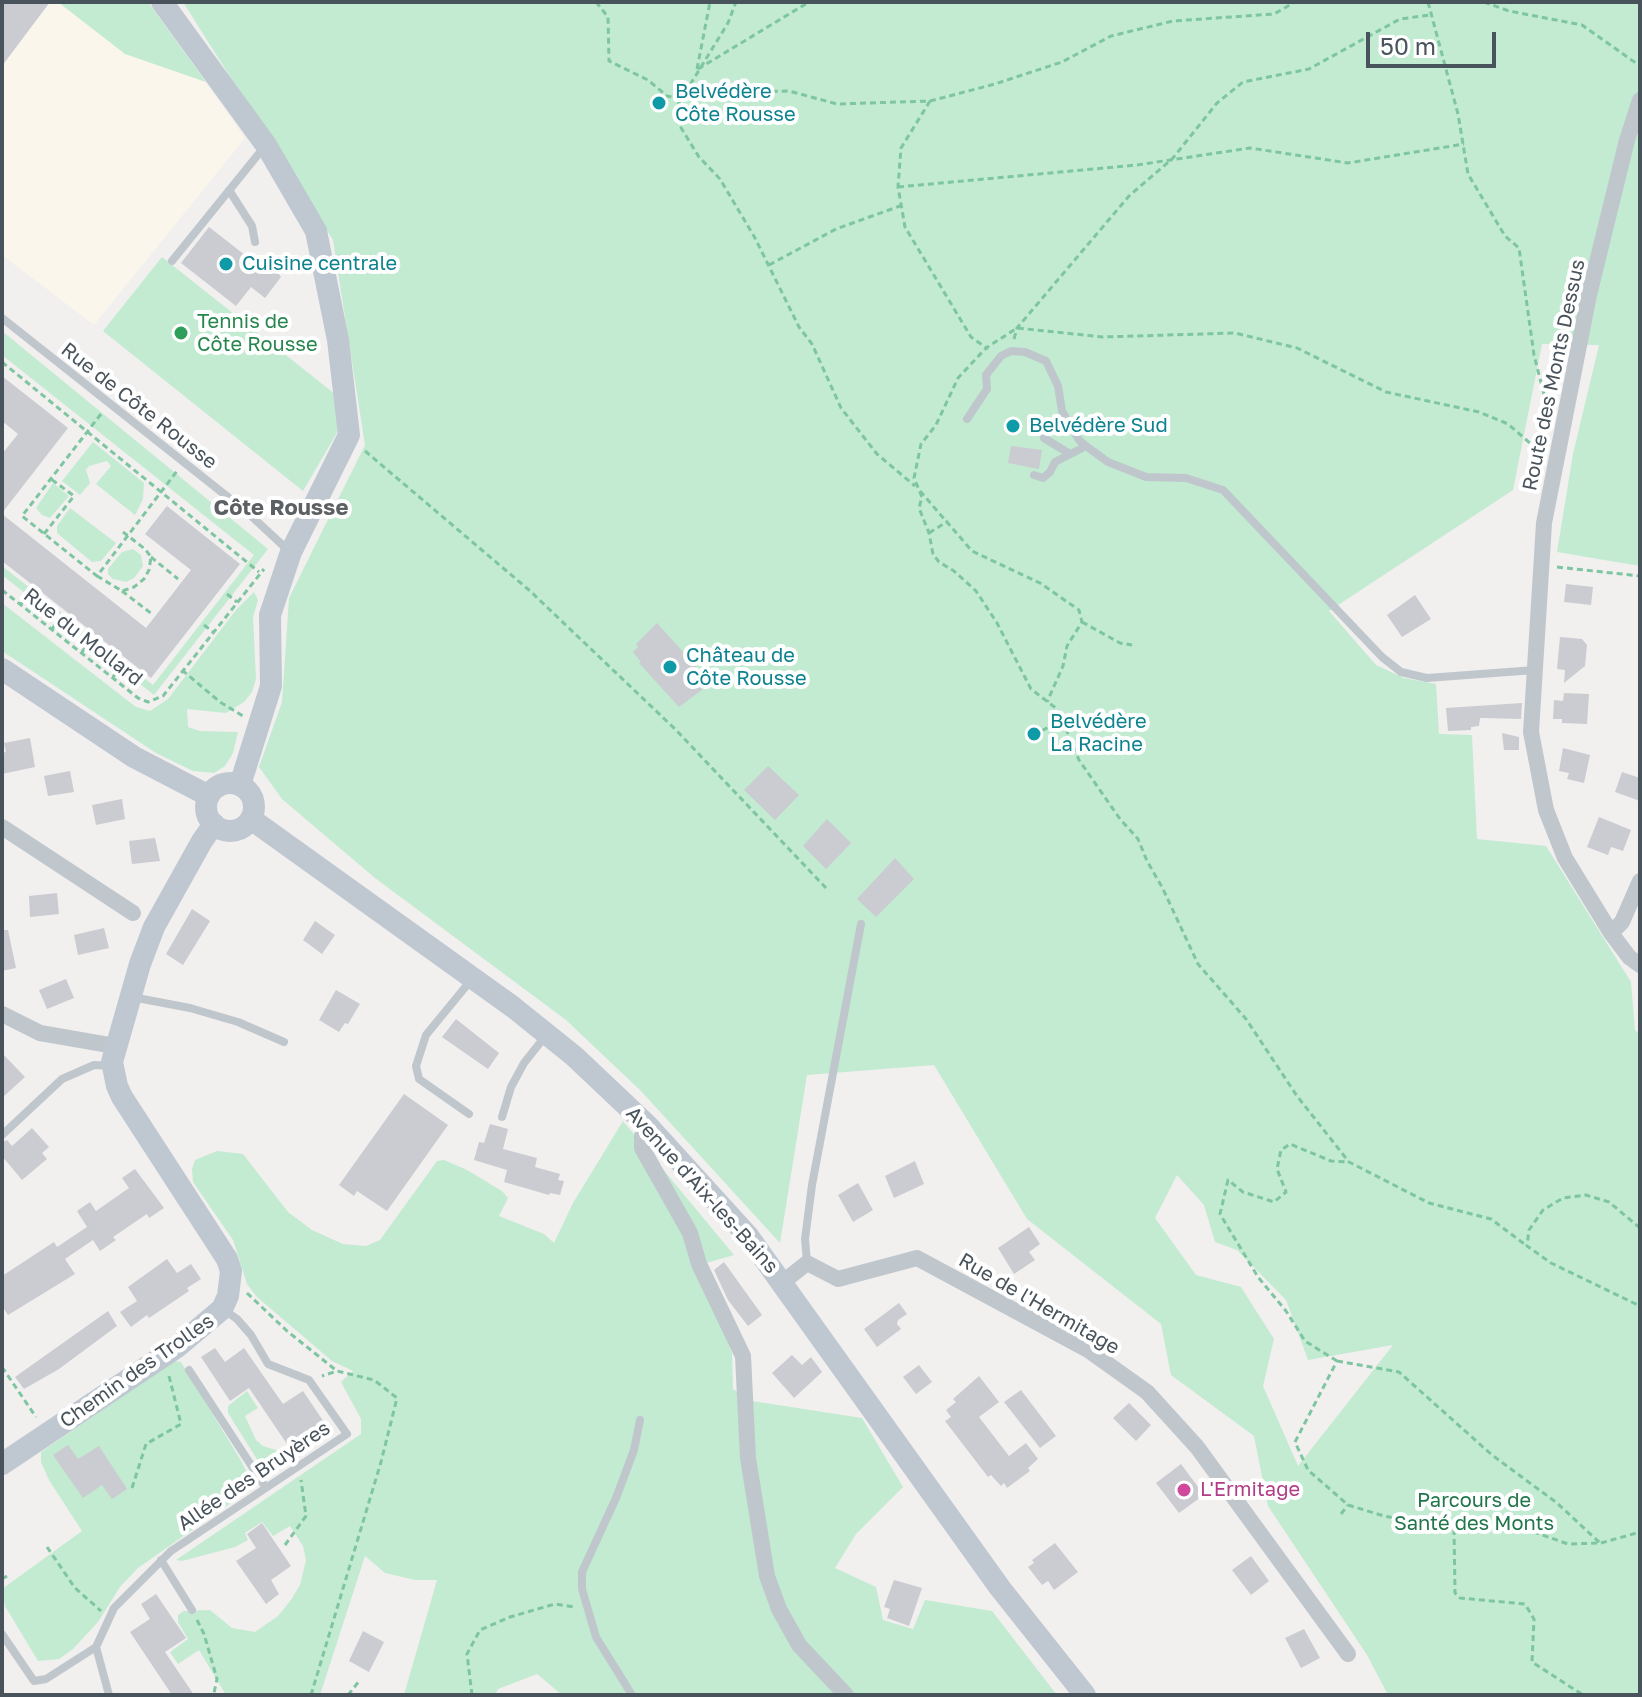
<!DOCTYPE html>
<html>
<head>
<meta charset="utf-8">
<style>
  body { margin:0 }
  #map { position:relative; width:1642px; height:1697px; overflow:hidden; background:#f2efef; font-family:"Golos Text",sans-serif }
  canvas { display:block }
  .frame { position:absolute; inset:0; border:4px solid #49535b; pointer-events:none }
  .scale { position:absolute; left:1366px; top:32px; width:130px; height:36px; box-sizing:border-box; border:4px solid #49535b; border-top:0; padding-left:10px; font-size:24px; line-height:28px; white-space:nowrap; color:#49535b; -webkit-text-stroke:6px #fff; paint-order:stroke }
</style>
</head>
<body>
<div id="map">
<canvas width="1642" height="1697"></canvas>
<div class="frame"></div>
<div class="scale">50 m</div>
</div>
<script>
const c = document.querySelector('canvas').getContext('2d');
c.lineJoin = 'round';
function fillPath(path, color) { c.fillStyle = color; c.fill(path, 'evenodd'); }
const toPath = rows => new Path2D(rows.map(r => 'M' + r).join(''));
function strokePath(path, color, width, dash) { c.strokeStyle = color; c.lineWidth = width; c.lineCap = dash ? 'butt' : 'round'; c.setLineDash(dash || []); c.stroke(path); }
function write(font, color, halo, rows, align = 'center') {
  c.font = font + ' "Golos Text",sans-serif'; c.lineWidth = 8; c.setLineDash([]); c.textBaseline = 'middle'; c.strokeStyle = halo; c.fillStyle = color; for (const [text, x, y, turn = 0] of rows) {
    c.save(); c.translate(x, y); c.rotate((+turn || 0) * Math.PI / 180); c.textAlign = isNaN(turn) ? turn : align; if (halo) c.strokeText(text, 0, 0); c.fillText(text, 0, 0); c.restore();
  }
}
fillPath(toPath([
  [2,2,148,2,245,138,94,325,2,255]
]), '#faf6eb');
fillPath(toPath([
  [58,2,148,2,206,82,125,54],
  [183,2,1640,2,1640,566,1557,552,1573,454,1599,345,1542,344,1513,490,1329,611,1376,665,1404,678,1436,684,1439,734,1472,735,1477,839,1546,846,1631,982,1635,1030,1640,1035,1640,1695,1388,1695,1367,1655,1268,1506,1254,1436,1171,1375,1161,1324,1027,1219,934,1065,807,1075,780,1243,641,1091,566,1020,375,878,282,799,259,767,282,702,289,598,365,445,333,240],
  [1177,1175,1204,1205,1215,1242,1237,1250,1286,1300,1308,1360,1393,1345,1298,1466,1263,1386,1274,1339,1241,1287,1196,1275,1155,1218],
  [162,257,340,398,341,426,303,491,103,331],
  [2,331,268,549,154,695,2,575,2,566,153,685,254,555,2,355],
  [93,442,144,483,143,499,135,515,96,484,111,466,107,461,89,466,86,470,90,483,80,495,62,481],
  [53,483,69,496,50,518,42,515,36,508],
  [70,508,116,543,101,561,92,562,57,533,57,526],
  [133,549,141,555,143,566,134,578,126,582,113,579,108,574,108,569,122,552],
  [254,592,258,600,253,617,256,679,252,692,244,702,226,713,187,709,188,727,200,731,238,732,233,753,225,766,214,773,193,771,156,753,2,651,2,603,123,697,136,707,150,711,168,699,236,610],
  [623,1121,734,1255,699,1265,732,1353,733,1389,752,1401,862,1418,903,1487,856,1534,835,1568,876,1587,883,1620,913,1629,925,1600,992,1611,1057,1695,562,1695,537,1674,498,1689,495,1695,404,1695,437,1580,415,1580,385,1573,365,1556,320,1695,226,1695,199,1650,178,1664,170,1652,188,1639,178,1622,178,1615,184,1611,210,1610,232,1628,255,1632,278,1616,291,1600,300,1585,306,1560,303,1546,290,1526,273,1536,262,1522,245,1533,248,1540,235,1547,182,1561,176,1560,361,1434,361,1419,341,1382,353,1371,332,1361,257,1297,247,1284,233,1240,193,1182,192,1169,195,1160,217,1151,243,1154,288,1212,312,1230,343,1244,366,1246,380,1240,437,1161,444,1160,467,1170,502,1191,508,1198,499,1216,544,1234,554,1243,573,1203],
  [174,1361,181,1362,240,1459,251,1480,249,1490,138,1568,120,1587,98,1622,73,1649,59,1659,38,1661,5,1606,2,1589,82,1531,49,1480,41,1462,41,1452],
  [247,1391,258,1408,245,1416,256,1440,263,1446,279,1451,302,1441,305,1449,303,1454,282,1466,265,1465,258,1461,228,1413,228,1406]
]), '#c2ebd1');
fillPath(toPath([
  [2,2,50,2,2,66],
  [209,227,250,259,263,261,277,271,281,277,265,298,251,287,236,306,181,263],
  [2,376,68,428,2,513,2,454,18,434,2,421],
  [1011,446,1042,450,1039,469,1008,463],
  [167,506,240,564,151,678,2,561,2,514,146,628,191,570,145,534],
  [1566,584,1593,587,1591,605,1564,602],
  [1415,595,1431,619,1402,637,1387,615],
  [657,623,711,683,679,707,639,663,641,662,633,652,638,647,636,644],
  [1560,637,1582,639,1587,645,1585,666,1564,683,1565,670,1557,669],
  [1564,693,1589,694,1587,724,1562,723,1562,719,1553,719,1554,700,1563,701],
  [1522,703,1521,719,1480,718,1479,726,1471,727,1471,730,1448,731,1446,708],
  [1502,733,1519,737,1519,750,1504,750],
  [30,738,35,767,2,774,2,753,6,752,4,743],
  [1563,748,1590,755,1584,783,1567,779,1569,773,1559,771],
  [768,766,799,795,775,820,744,790],
  [70,771,74,792,48,796,44,776],
  [1622,772,1640,778,1640,801,1615,792],
  [122,799,125,819,96,825,92,805],
  [1599,817,1631,830,1623,851,1611,847,1608,855,1587,847],
  [827,819,851,843,826,869,803,846],
  [155,838,160,861,132,864,129,841],
  [895,858,914,879,876,917,857,899],
  [57,893,59,914,30,917,29,896],
  [192,909,210,921,183,965,166,954],
  [315,921,335,935,322,954,303,940],
  [104,928,109,948,78,955,74,935],
  [2,930,8,930,16,968,2,971],
  [66,979,74,998,47,1009,39,990],
  [336,990,360,1004,348,1024,345,1023,339,1032,319,1020],
  [456,1019,499,1053,488,1069,442,1037],
  [2,1053,25,1077,2,1098],
  [404,1094,448,1125,387,1211,357,1191,354,1196,339,1185],
  [490,1124,508,1129,503,1149,537,1158,535,1167,560,1174,558,1180,564,1181,560,1195,550,1193,549,1195,504,1182,507,1170,474,1160,479,1142,484,1143],
  [32,1128,49,1147,42,1153,47,1159,22,1180,2,1156,2,1142,7,1140,12,1146],
  [915,1161,924,1184,894,1198,885,1176],
  [135,1169,164,1208,149,1218,147,1214,113,1237,116,1240,100,1251,93,1240,65,1259,75,1274,8,1315,2,1306,2,1276,54,1242,57,1247,87,1227,77,1211,90,1202,96,1211,129,1188,122,1178],
  [858,1183,873,1210,853,1222,838,1195],
  [1029,1227,1040,1244,1029,1252,1035,1260,1014,1274,998,1248],
  [167,1259,177,1273,191,1264,201,1279,187,1288,189,1291,149,1318,147,1315,131,1327,120,1312,137,1301,128,1287],
  [724,1262,762,1315,748,1326,728,1300,714,1270],
  [899,1303,907,1314,898,1320,897,1324,901,1329,877,1347,864,1329],
  [108,1311,117,1326,59,1369,24,1389,15,1377],
  [215,1348,225,1362,244,1348,283,1404,303,1391,332,1434,317,1444,307,1430,287,1444,249,1388,230,1401,201,1357],
  [792,1355,802,1365,811,1357,822,1372,794,1398,772,1373],
  [919,1365,932,1382,916,1394,903,1377],
  [979,1376,999,1402,979,1417,1009,1456,1026,1443,1038,1459,1028,1468,1030,1471,1007,1488,1004,1483,1001,1486,991,1475,988,1477,945,1421,951,1417,946,1410,956,1402,953,1399],
  [1021,1390,1056,1436,1040,1448,1004,1402],
  [1129,1403,1151,1425,1136,1441,1113,1418],
  [68,1445,78,1459,99,1446,127,1489,112,1499,102,1485,83,1498,53,1455],
  [1181,1464,1204,1495,1179,1513,1156,1483],
  [262,1523,291,1566,271,1580,279,1594,266,1604,236,1561,256,1548,247,1534],
  [1055,1543,1078,1572,1054,1590,1048,1581,1042,1585,1028,1567,1034,1563,1032,1560],
  [1251,1556,1269,1581,1251,1595,1232,1570],
  [894,1580,922,1588,909,1626,887,1618,890,1609,884,1607],
  [156,1594,186,1638,165,1652,194,1695,172,1695,130,1632,150,1619,141,1604],
  [1304,1629,1320,1658,1301,1668,1285,1638],
  [363,1631,384,1642,369,1672,349,1661]
]), '#caccd1');
strokePath(toPath([
  [596,2,608,17,609,61,648,80,667,96,680,99,685,93,732,97,755,92,789,91,837,104,930,101,995,84,1062,62,1111,36,1173,21,1274,14,1295,2],
  [1428,2,1458,114,1468,174,1505,236,1519,248,1534,355,1548,410],
  [1484,2,1509,11,1582,25,1640,66],
  [697,69,710,2],
  [698,69,809,2],
  [685,93,728,23,736,2],
  [680,99,675,118,699,157,720,179,755,238,799,327,812,344,841,408,877,454,915,486],
  [930,101,901,148,898,187,905,227,971,337,988,349],
  [898,187,1137,165,1250,148,1348,163,1464,144],
  [769,265,836,229,900,206],
  [1014,339,1017,328,1129,196,1173,158,1217,103,1243,82,1309,69,1400,19,1430,15],
  [2,362,259,572],
  [101,414,22,516,97,576,177,471],
  [365,451,529,590,675,729,826,888],
  [920,491,972,551,1040,583,1079,610,1082,622,1067,646,1063,666,1047,702],
  [929,533,948,521],
  [44,534,74,496,51,479],
  [151,557,178,579],
  [1557,567,1640,576],
  [97,576,122,591,134,587,144,579,149,570,151,557,145,549,123,532],
  [2,590,138,698,148,702,163,696,264,569],
  [122,591,152,614],
  [227,594,237,602],
  [21,604,31,592],
  [1082,622,1120,643,1132,645],
  [204,625,213,632],
  [52,629,62,616],
  [82,652,92,639],
  [182,670,220,702,243,716],
  [113,677,123,664],
  [1058,710,1079,760,1120,819,1138,839,1147,861,1162,887,1198,964,1246,1019,1297,1096,1349,1162,1429,1203,1491,1219,1527,1246],
  [1033,735,1049,727,1057,709,1031,689,997,623,976,591,954,571,939,562,933,554,929,533,919,508,922,497,914,478,921,444,936,425,958,378,986,348,1017,328,1103,337,1235,333,1297,348,1386,392,1479,412,1508,424,1538,450,1542,451],
  [1640,1228,1609,1202,1586,1195,1563,1198,1543,1210,1529,1230,1527,1246,1551,1263,1640,1306],
  [247,1293,287,1331,337,1371],
  [1337,1361,1399,1372,1492,1455,1557,1503,1600,1543,1568,1544,1531,1531,1479,1522,1454,1529,1384,1516,1348,1505,1308,1470,1295,1442,1337,1361],
  [1337,1361,1305,1341,1286,1311,1258,1277,1220,1214,1228,1180,1243,1192,1274,1202,1286,1192,1277,1169,1281,1150,1290,1144,1331,1161,1349,1162],
  [2,1367,36,1417],
  [132,1488,146,1444,181,1424,169,1376],
  [1341,1514,1348,1505],
  [1454,1529,1455,1593,1460,1598,1525,1604,1534,1619,1532,1662,1583,1695],
  [1601,1543,1640,1532],
  [285,1545,306,1516,301,1480],
  [47,1547,75,1588,101,1611],
  [2,1579,7,1576],
  [197,1620,204,1634,217,1679,214,1693],
  [311,1695,381,1462,397,1398,374,1380,337,1371,322,1376],
  [348,1695,360,1680],
  [472,1695,467,1654,480,1630,510,1617,555,1604,574,1607]
]), '#7ec5a1', 3, [6, 4]);
strokePath(toPath([
  [229,190,252,226,255,242],
  [172,261,265,146],
  [2,318,248,513,290,552],
  [967,419,987,389,986,375,1001,356,1011,351,1025,352,1046,361,1058,386,1062,411,1079,440,1086,446,1108,462,1146,477,1186,478,1223,490,1382,657,1401,672,1427,678,1535,670],
  [1044,438,1070,454],
  [1034,475,1043,478,1050,472,1055,462,1086,446],
  [132,997,190,1008,238,1022,284,1042],
  [469,1114,419,1079,416,1066,426,1035,472,979],
  [502,1117,511,1087,524,1063,547,1034],
  [2,1135,62,1079,94,1065,112,1066],
  [807,1262,805,1239,812,1185,861,924],
  [189,1370,266,1488],
  [161,1560,192,1610],
  [2,1634,34,1681,46,1679,96,1647],
  [109,1695,96,1647,114,1608,171,1551,347,1434,309,1380,268,1364,251,1335,237,1319,223,1309],
  [632,1695,596,1637,582,1589,582,1572,616,1498,634,1450,640,1420]
]), '#bfc7cd', 8);
strokePath(toPath([
  [1640,100,1627,140,1589,295,1544,523,1531,732,1546,810,1565,858,1611,933,1629,957,1640,965],
  [2,827,133,913],
  [1611,933,1622,922,1640,881],
  [2,1014,40,1033,115,1046],
  [647,1125,642,1136,642,1148,690,1233,699,1264,743,1356,748,1458,767,1576,779,1609,799,1645,846,1695],
  [783,1282,807,1263,838,1279,917,1258,1088,1350,1147,1392,1197,1447,1348,1654]
]), '#bfc7cd', 16);
strokePath(toPath([
  [162,2,266,145,316,231,338,340,349,435,291,552,270,615,271,686,240,785],
  [2,669,134,757,209,796],
  '206 807a24 24 0 1 1 48 0a24 24 0 1 1-48 0Z',
  [251,819,513,1007,574,1056,647,1125,748,1236,1000,1588,1085,1695],
  [2,1464,177,1347,222,1309,228,1296,231,1271,227,1259,122,1097,117,1086,112,1062,140,964,154,927,202,841,214,824]
]), '#bfc8d1', 22);
for (const [x, y, r, color] of [
  [659,103,8,"#0f9aa8"],
  [226,264,8,"#0f9aa8"],
  [181,333,8,"#2e9e5b"],
  [1013,426,8,"#0f9aa8"],
  [670,667,8,"#0f9aa8"],
  [1034,734,8,"#0f9aa8"],
  [1184,1490,8,"#d1479c"]
]) { const dot = new Path2D(); dot.arc(x, y, r, 0, 2 * Math.PI); c.fillStyle = color; c.fill(dot); strokePath(dot, '#fff', 3); }
write('20px', '#0d838f', '#fff', [
  ["Belvédère",675,92],
  ["Côte Rousse",675,115],
  ["Cuisine centrale",242,264],
  ["Belvédère Sud",1029,426],
  ["Château de",686,656],
  ["Côte Rousse",686,679],
  ["Belvédère",1050,722],
  ["La Racine",1050,745]
], 'left');
write('20px', '#27864d', '#fff', [
  ["Tennis de",197,322],
  ["Côte Rousse",197,345]
], 'left');
write('20px', '#49535b', '#fff', [
  ["Route des Monts Dessus",1554,375,-78],
  ["Rue de Côte Rousse",139,406,38],
  ["Rue du Mollard",83,637,38],
  ["Avenue d'Aix-les-Bains",702,1190,48],
  ["Rue de l'Hermitage",1039,1304,30],
  ["Chemin des Trolles",137,1371,-35],
  ["Allée des Bruyères",254,1476,-34]
]);
write('20px', '#b23c85', '#fff', [
  ["L'Ermitage",1200,1490]
], 'left');
write('20px', '#21754a', '#fff', [
  ["Parcours de",1474,1501],
  ["Santé des Monts",1474,1524]
]);
write('bold 22px', '#5d6063', '#fff', [
  ["Côte Rousse",281,508]
]);
</script>
</body>
</html>
